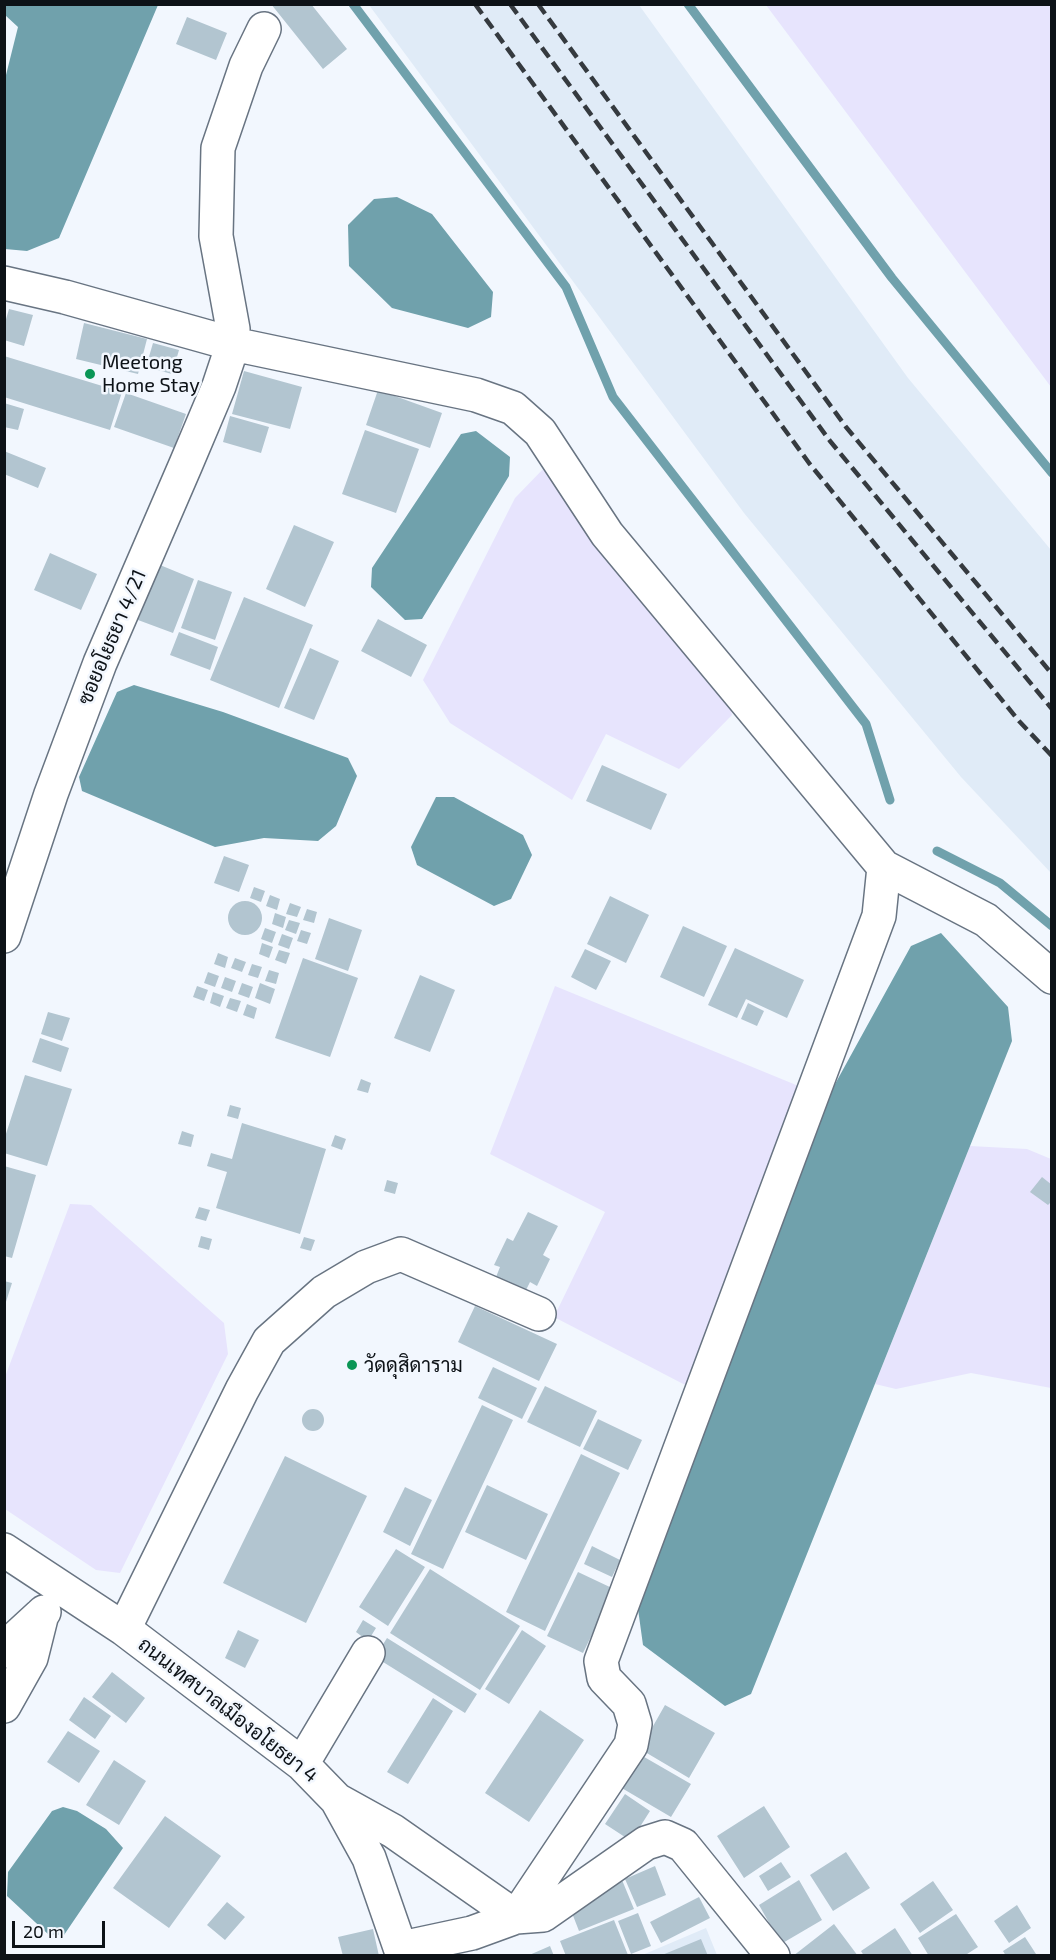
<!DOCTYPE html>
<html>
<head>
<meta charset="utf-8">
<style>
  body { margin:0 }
  #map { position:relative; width:1056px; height:1960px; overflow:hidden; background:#f2f7fe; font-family:"Exo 2",sans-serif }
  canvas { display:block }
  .frame { position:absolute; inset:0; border:6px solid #0d1217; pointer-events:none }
  .scale { position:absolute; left:12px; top:1921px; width:93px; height:27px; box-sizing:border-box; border:3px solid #0d1217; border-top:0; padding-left:8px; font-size:18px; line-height:21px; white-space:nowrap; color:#0d1217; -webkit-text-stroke:4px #f2f7fe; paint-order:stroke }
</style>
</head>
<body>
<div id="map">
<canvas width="1056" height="1960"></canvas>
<div class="frame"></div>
<div class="scale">20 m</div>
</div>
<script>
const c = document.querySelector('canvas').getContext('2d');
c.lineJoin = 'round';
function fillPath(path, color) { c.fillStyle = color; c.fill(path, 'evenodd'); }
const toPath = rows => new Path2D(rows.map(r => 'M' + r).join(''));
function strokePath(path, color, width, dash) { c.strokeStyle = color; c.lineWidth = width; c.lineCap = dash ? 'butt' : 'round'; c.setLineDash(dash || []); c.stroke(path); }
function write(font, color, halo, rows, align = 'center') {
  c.font = font + ' "Exo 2",Sarabun,sans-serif'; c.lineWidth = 5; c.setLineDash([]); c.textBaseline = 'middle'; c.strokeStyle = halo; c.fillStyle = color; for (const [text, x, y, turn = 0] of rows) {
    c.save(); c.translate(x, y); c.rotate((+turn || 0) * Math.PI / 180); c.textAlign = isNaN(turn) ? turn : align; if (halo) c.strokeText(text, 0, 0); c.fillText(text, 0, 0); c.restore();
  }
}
fillPath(toPath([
  [369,5,639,5,908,378,1051,550,1051,873,961,777,744,513],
  [706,1928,717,1955,640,1956]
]), '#e0ebf7');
fillPath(toPath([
  [766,5,1051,5,1051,387],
  [547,465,730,705,732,715,679,769,606,734,572,800,450,723,423,680,515,498],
  [555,986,801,1087,691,1388,554,1317,605,1212,490,1154],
  [970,1146,1027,1149,1051,1159,1051,1388,971,1373,896,1389,875,1384],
  [70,1204,91,1205,224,1323,228,1354,120,1573,96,1570,5,1509,5,1377]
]), '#e7e4fd');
fillPath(toPath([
  [5,4,158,5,59,238,27,251,5,249,5,79,18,27,5,15],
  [397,197,432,214,493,292,491,317,468,328,392,308,349,266,348,225,374,199],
  [476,431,510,457,509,476,422,619,405,620,371,587,372,568,461,434],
  [134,685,223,712,348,758,357,776,336,826,318,841,264,838,215,847,82,791,79,777,117,692],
  [436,797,454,797,523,835,532,855,511,899,494,906,417,865,411,847],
  [941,933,1008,1007,1012,1041,751,1694,725,1706,643,1645,638,1609,829,1095,911,946],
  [63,1807,77,1811,106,1829,123,1848,64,1935,49,1935,7,1896,8,1872,52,1811]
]), '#70a1ac');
strokePath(toPath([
  [353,4,566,287,613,397,866,724,890,800],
  [688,4,892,278,1052,473],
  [937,851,1000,883,1052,926]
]), '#70a1ac', 9);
fillPath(toPath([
  [271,4,311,4,347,49,323,69],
  [187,17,227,33,216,60,176,44],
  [9,309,33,315,24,346,4,340,4,326],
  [84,323,147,339,138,374,76,359],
  [153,343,179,350,172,374,146,367],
  [4,356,122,392,110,430,4,397],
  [244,371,302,387,290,429,232,414],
  [378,390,442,413,430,448,366,425],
  [126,393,186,414,174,448,114,427],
  [4,403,24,409,18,430,4,427],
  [230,416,269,427,261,453,223,442],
  [365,430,419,449,396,513,342,494],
  [4,451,46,468,38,488,4,474],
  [294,525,334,542,305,607,266,589],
  [50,553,97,574,81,610,34,590],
  [160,565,194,579,173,633,138,620],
  [198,580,232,592,215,640,181,628],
  [244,597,313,625,279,708,210,680],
  [378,619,427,645,411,677,361,651],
  [179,632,218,647,210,670,170,655],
  [310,648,339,661,314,720,284,708],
  [602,765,667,794,651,830,586,801],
  [224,856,249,865,239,892,214,883],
  [254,887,265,891,261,902,250,898],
  [270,895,280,899,277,910,266,906],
  [610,896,649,915,626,963,587,944],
  '228 918a17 17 0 1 1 34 0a17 17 0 1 1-34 0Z',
  [290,903,301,907,297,917,286,914],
  [307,909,317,912,314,923,303,920],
  [275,913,286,917,283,928,272,924],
  [329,918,362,930,348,971,315,959],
  [289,920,300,923,296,934,285,930],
  [683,926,727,946,704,997,660,977],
  [265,928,276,932,272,943,261,939],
  [301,930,311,933,307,944,297,941],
  [282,934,293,938,289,949,278,945],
  [262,943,273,947,269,958,259,954],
  [735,948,804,980,787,1018,746,999,737,1018,708,1005],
  [585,949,611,961,596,990,571,977],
  [279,950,290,953,286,964,275,960],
  [218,953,228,957,225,968,214,964],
  [235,958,246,962,242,972,231,968],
  [303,958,358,978,330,1057,275,1038],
  [252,964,262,967,258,978,248,975],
  [269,970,279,973,276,984,265,981],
  [208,972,219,976,215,987,204,983],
  [420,975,455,990,430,1052,394,1038],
  [225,977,236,981,232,992,221,988],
  [242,983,253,987,249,998,238,994],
  [260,983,275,989,270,1004,255,998],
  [197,986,208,990,204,1001,193,997],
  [213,992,224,996,220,1007,210,1003],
  [230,998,241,1001,237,1012,226,1008],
  [748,1003,764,1011,757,1026,741,1019],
  [247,1004,257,1008,254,1019,243,1015],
  [48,1012,70,1018,62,1041,41,1034],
  [40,1038,69,1048,61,1072,32,1062],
  [25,1075,72,1089,47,1166,4,1153,4,1140],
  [361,1079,371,1083,368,1093,357,1090],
  [230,1105,241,1108,238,1119,227,1116],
  [242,1123,326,1149,300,1234,216,1208,227,1172,207,1166,211,1153,232,1159],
  [182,1131,194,1135,191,1147,178,1144],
  [335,1135,346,1139,342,1150,331,1146],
  [4,1166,36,1175,12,1258,4,1256],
  [1042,1177,1052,1185,1052,1201,1048,1205,1030,1192],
  [387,1180,398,1183,395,1194,384,1191],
  [199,1207,210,1210,206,1221,195,1218],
  [528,1212,558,1226,543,1255,550,1259,537,1286,530,1282,525,1292,496,1277,500,1267,494,1265,507,1238,513,1241],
  [201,1236,212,1239,209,1250,198,1247],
  [304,1237,315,1240,311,1251,300,1248],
  [4,1281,12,1283,5,1305,4,1305],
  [475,1306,557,1344,539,1381,458,1342],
  [493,1367,537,1388,522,1419,478,1398],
  [545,1386,597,1411,580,1447,527,1422],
  [482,1405,513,1420,443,1569,411,1554],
  '302 1420a11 11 0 1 1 22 0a11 11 0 1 1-22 0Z',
  [598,1419,642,1440,628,1470,583,1449],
  [581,1454,620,1473,545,1631,506,1612],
  [285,1456,367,1496,306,1623,223,1583],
  [487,1485,548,1514,526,1560,465,1532],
  [405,1487,432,1500,410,1546,383,1532],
  [592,1546,620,1560,612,1577,584,1564],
  [396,1549,425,1567,388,1626,359,1607],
  [430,1569,520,1626,480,1690,390,1633],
  [578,1572,614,1589,583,1653,547,1636],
  [363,1620,376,1628,368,1641,356,1632],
  [238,1630,259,1640,245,1668,225,1658],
  [522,1630,546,1646,509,1704,485,1689],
  [387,1638,477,1694,465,1713,375,1657],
  [112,1672,145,1698,126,1723,92,1697],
  [84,1697,111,1716,95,1739,69,1720],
  [433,1698,453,1711,408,1784,387,1772],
  [665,1705,715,1733,689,1778,640,1749],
  [540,1710,584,1740,529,1822,485,1793],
  [68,1731,100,1751,79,1783,47,1762],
  [639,1754,691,1784,671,1817,620,1787],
  [114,1760,146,1781,119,1825,86,1805],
  [625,1794,650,1811,631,1841,605,1824],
  [764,1806,790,1847,744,1878,717,1836],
  [165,1816,221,1856,169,1928,113,1888],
  [846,1852,870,1888,833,1911,810,1875],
  [781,1862,791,1877,768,1891,759,1876],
  [655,1866,666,1895,637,1907,625,1879],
  [622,1880,634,1909,579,1931,572,1913],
  [799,1880,822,1920,781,1944,759,1905],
  [933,1881,953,1910,920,1933,900,1904],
  [699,1897,710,1918,661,1943,650,1922],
  [227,1902,245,1917,225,1940,207,1925],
  [1017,1905,1031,1928,1009,1943,994,1921],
  [638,1913,651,1946,631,1954,618,1921],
  [956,1914,978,1947,964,1956,929,1956,918,1938],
  [614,1920,628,1955,566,1956,560,1941],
  [834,1924,858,1956,793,1956],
  [895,1928,913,1956,864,1956,861,1951],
  [373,1929,379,1956,343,1956,338,1937],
  [1025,1937,1036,1954,1033,1956,1006,1956,1003,1951],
  [701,1939,708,1956,662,1956,662,1955],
  [550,1946,554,1956,527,1956]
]), '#b2c5d0');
const minor = toPath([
  [4,283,65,297,233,344,476,395,513,408,540,432,607,534,884,867,986,920,1052,977],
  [4,936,51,794,100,663,186,464,219,386,233,344,233,329,216,236,218,148,246,66,264,29],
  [4,1550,124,1629,302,1764,337,1800,369,1858,403,1956],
  [124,1629,242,1390,269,1341,324,1292,366,1267,401,1254,539,1314],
  [4,1651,8,1645,44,1612],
  [4,1706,31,1658,42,1614],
  [302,1764,368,1653],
  [337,1800,393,1831,516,1917],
  [516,1917,631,1745,635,1724,629,1704,604,1678,601,1661,879,916,884,867],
  [402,1948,472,1933,516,1917,543,1915,646,1843,665,1837,683,1845,773,1956]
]);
strokePath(minor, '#687482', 36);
strokePath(minor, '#fff', 33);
strokePath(toPath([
  [475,4,809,463,1019,721,1052,756],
  [510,4,830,441,1052,709],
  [538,4,846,427,1052,674]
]), '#353a3f', 4.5, [12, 6]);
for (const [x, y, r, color] of [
  [90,374,6,"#0b9656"],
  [352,1365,6,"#0b9656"]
]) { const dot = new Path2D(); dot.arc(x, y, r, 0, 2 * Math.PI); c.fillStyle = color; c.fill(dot); strokePath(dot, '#f2f7fe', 2); }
write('20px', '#0d1217', '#f2f7fe', [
  ["Meetong",102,362],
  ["Home Stay",102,385],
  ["วัดดุสิดาราม",364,1365]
], 'left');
write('20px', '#0d1217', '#f2f7fe', [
  ["ซอยอโยธยา 4/21",112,637,-67],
  ["ถนนเทศบาลเมืองอโยธยา 4",228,1710,38]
]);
</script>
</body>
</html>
